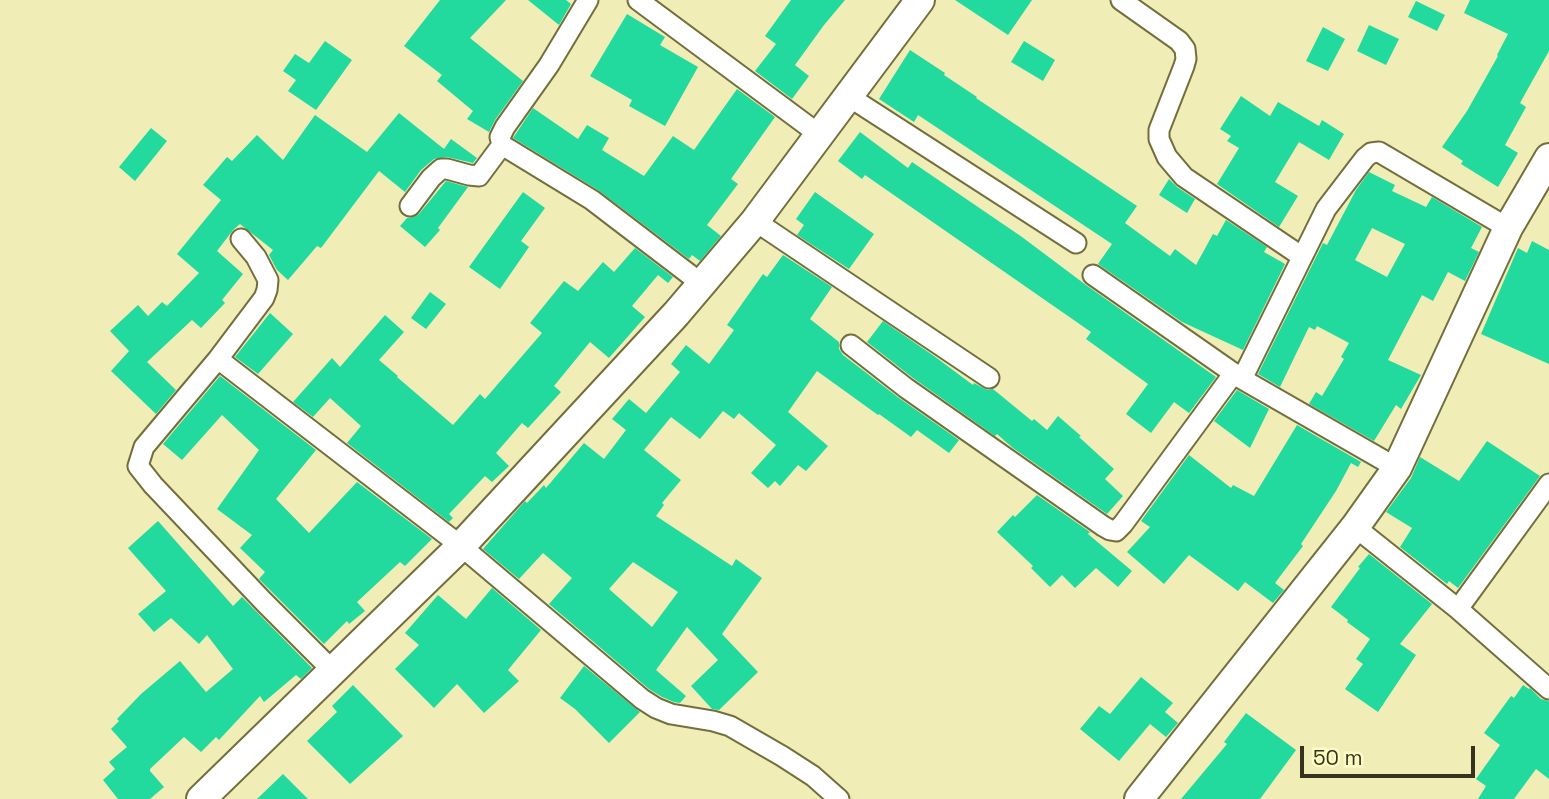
<!DOCTYPE html>
<html>
<head>
<meta charset="utf-8">
<style>
  body { margin:0 }
  #map { position:relative; width:1549px; height:799px; overflow:hidden; background:#f1edb7; font-family:"Space Grotesk",sans-serif }
  canvas { display:block }
  .scale { position:absolute; left:1300px; top:746px; width:175px; height:32px; box-sizing:border-box; border:4px solid #35331d; border-top:0; padding-left:9px; font-size:21px; line-height:24px; white-space:nowrap; color:#35331d; -webkit-text-stroke:5px #fffbc4; paint-order:stroke }
</style>
</head>
<body>
<div id="map">
<canvas width="1549" height="799"></canvas>
<div class="scale">50 m</div>
</div>
<script>
const c = document.querySelector('canvas').getContext('2d');
c.lineJoin = 'round';
function fillPath(path, color) { c.fillStyle = color; c.fill(path, 'evenodd'); }
const toPath = rows => new Path2D(rows.map(r => 'M' + r).join(''));
function strokePath(path, color, width, dash) { c.strokeStyle = color; c.lineWidth = width; c.lineCap = dash ? 'butt' : 'round'; c.setLineDash(dash || []); c.stroke(path); }
fillPath(toPath([
  [440,0,506,0,470,38,523,81,495,120,489,132,467,119,473,111,437,81,442,75,404,46],
  [528,0,566,0,571,4,559,25],
  [791,0,845,0,824,25,795,65,809,76,792,99,755,71,776,44,765,36],
  [955,0,1032,0,1008,35],
  [1470,0,1549,0,1549,51,1520,103,1526,107,1505,145,1518,153,1498,187,1461,164,1463,161,1442,147,1467,111,1498,56,1497,55,1508,34,1464,13],
  [1416,1,1445,15,1437,31,1408,17],
  [627,14,665,37,660,45,698,67,665,126,629,106,632,100,590,76],
  [1369,25,1399,39,1386,65,1357,51],
  [1323,27,1345,39,1328,71,1306,61],
  [325,41,352,60,316,110,288,91,296,80,283,71,295,54,309,63],
  [1024,41,1055,60,1043,81,1011,62],
  [910,50,945,73,944,75,977,97,976,98,1137,206,1125,223,1170,256,1175,249,1196,265,1213,234,1217,236,1226,220,1267,247,1264,252,1285,264,1243,350,1182,322,1098,264,1112,244,918,115,914,122,879,99],
  [737,89,775,117,731,179,738,184,707,225,721,236,700,261,692,255,689,259,598,190,513,138,533,108,578,139,587,125,609,138,602,150,644,176,673,136,694,150],
  [1241,96,1270,116,1278,102,1319,126,1322,120,1344,134,1329,160,1299,142,1275,182,1298,196,1279,227,1217,184,1239,148,1227,141,1231,136,1220,129],
  [399,113,444,149,451,139,477,158,473,163,447,157,434,159,421,170,405,192,379,171,321,248,317,246,288,280,277,270,269,255,273,250,240,224,233,230,217,251,243,274,222,300,225,303,201,328,192,320,147,362,176,390,156,414,111,371,129,351,110,331,138,305,148,316,162,302,167,306,199,273,177,254,221,200,203,185,227,157,232,161,257,135,283,160,315,115,367,152],
  [151,128,167,141,135,181,119,167],
  [860,132,908,168,912,162,1022,237,1086,285,1216,377,1189,413,1174,402,1151,433,1126,414,1148,384,1086,339,1091,332,865,175,862,179,838,161],
  [1369,172,1395,185,1392,191,1426,207,1432,197,1482,227,1471,248,1479,252,1465,281,1448,272,1433,301,1422,295,1388,360,1421,375,1401,409,1396,405,1374,441,1309,404,1316,392,1322,396,1344,359,1341,357,1349,343,1317,326,1315,330,1309,327,1280,387,1258,374,1323,243,1327,245,1356,190],
  [1372,228,1405,244,1387,277,1355,260],
  [1169,179,1177,187,1195,199,1187,213,1159,195],
  [446,181,468,187,438,228,440,230,425,247,400,226,407,218,414,217,419,214],
  [523,192,545,208,521,241,529,247,500,289,469,267],
  [815,192,874,234,849,269,797,235,804,225,796,219],
  [1532,241,1549,250,1549,364,1481,334,1518,248,1527,253],
  [635,248,673,277,668,283,658,275,632,306,645,317,609,358,590,342,554,386,561,392,528,428,522,423,496,453,509,466,492,482,485,476,449,514,453,518,449,522,347,443,361,426,330,398,313,417,293,402,332,358,340,367,385,315,404,332,379,360,398,376,397,377,453,425,480,394,485,399,542,333,530,323,564,281,578,291,603,262,614,272],
  [783,255,832,287,810,319,839,342,839,349,843,355,899,398,959,440,949,453,917,430,911,437,879,414,878,415,817,371,788,412,828,446,806,471,798,465,780,486,775,481,768,488,751,473,776,445,739,413,734,419,723,411,700,439,671,417,644,450,681,480,662,503,664,505,656,516,732,566,736,559,762,578,722,634,758,672,719,710,712,709,691,686,718,660,687,627,656,670,686,696,680,703,674,702,662,697,649,689,549,604,572,578,543,553,519,579,483,549,525,501,527,503,544,485,546,488,584,443,604,459,626,430,612,419,629,399,646,413,680,372,671,364,686,345,709,364,734,330,727,325,763,274,767,277],
  [633,562,678,592,652,627,609,589],
  [430,292,446,304,426,329,411,318],
  [270,313,293,334,258,374,235,357],
  [883,321,934,356,973,385,974,383,983,388,988,390,993,389,1032,421,1034,419,1047,430,1058,416,1081,436,1079,437,1114,469,1105,479,1123,496,1107,514,1013,448,997,434,995,436,913,378,867,342],
  [220,376,316,450,276,499,309,533,357,482,432,539,405,566,400,562,357,602,365,611,349,624,347,621,324,644,259,579,265,572,240,548,252,535,217,509,259,450,222,415,182,460,163,444],
  [1237,390,1269,409,1250,448,1214,421],
  [1297,425,1361,462,1358,467,1351,463,1336,491,1301,544,1303,546,1275,583,1284,590,1273,603,1245,582,1238,591,1189,555,1164,584,1127,552,1150,527,1141,521,1189,455,1231,488,1233,485,1254,496],
  [1487,441,1540,476,1458,588,1449,581,1447,584,1400,547,1412,528,1386,512,1411,478,1420,457,1459,481],
  [1037,495,1090,532,1088,534,1132,571,1118,587,1096,568,1075,588,1062,575,1050,587,1031,568,1033,566,997,532,1013,515,1015,517],
  [158,521,233,606,242,597,312,668,301,679,296,675,264,702,260,696,219,740,216,737,201,752,184,737,150,769,150,771,164,787,150,799,118,799,103,780,115,769,109,762,127,747,111,729,119,721,117,719,141,694,180,661,206,692,233,669,207,635,199,644,171,618,154,632,138,614,166,591,128,548],
  [1369,554,1432,604,1400,644,1416,655,1378,712,1345,689,1363,664,1356,659,1370,639,1347,622,1348,620,1331,607,1360,568,1358,567],
  [492,588,541,630,508,670,519,681,484,713,457,684,434,708,395,669,419,645,405,633,438,595,466,619],
  [584,666,640,712,609,743,575,709,560,698],
  [1141,677,1173,703,1165,712,1178,723,1166,737,1150,724,1119,761,1080,729,1099,706,1110,714],
  [353,685,403,736,350,784,307,741,337,712,332,706],
  [1523,685,1529,689,1530,688,1541,699,1549,701,1549,779,1536,769,1514,799,1478,799,1486,786,1476,779,1500,745,1484,733,1511,696,1514,698],
  [1246,713,1296,750,1260,799,1181,799,1227,744,1224,742],
  [283,774,308,799,257,799]
]), '#22d99e');
const street = toPath([
  [588,0,549,65,505,127,500,137,502,145,592,200,702,284],
  [638,0,820,135],
  [1121,0,1179,41,1185,49,1186,59,1184,66,1159,130,1159,139,1167,157,1184,177,1301,256],
  [848,96,1076,243],
  [410,206,431,178,441,169,447,169,469,175,479,176,502,145],
  [755,221,989,378],
  [241,239,256,257,268,280,267,290,264,298,218,359,144,447,138,466,153,485,264,602,333,671],
  [1093,275,1242,379,1397,468],
  [851,345,906,388,996,451,1103,526,1110,530,1116,531,1123,524,1234,373],
  [218,359,461,546,642,699,656,708,671,714,713,721,730,726,782,756,813,776,839,799],
  [1242,379,1326,209,1365,158,1371,153,1379,152,1508,228],
  [1355,527,1458,609,1549,689],
  [1458,609,1549,484]
]);
const secondary = toPath([
  [201,799,461,546,676,314,755,221,920,0],
  [1139,799,1355,527,1397,468,1508,228,1549,158]
]);
strokePath(street, '#736f3c', 23);
strokePath(secondary, '#736f3c', 32);
strokePath(street, '#fff', 19);
strokePath(secondary, '#fff', 28);
</script>
</body>
</html>
